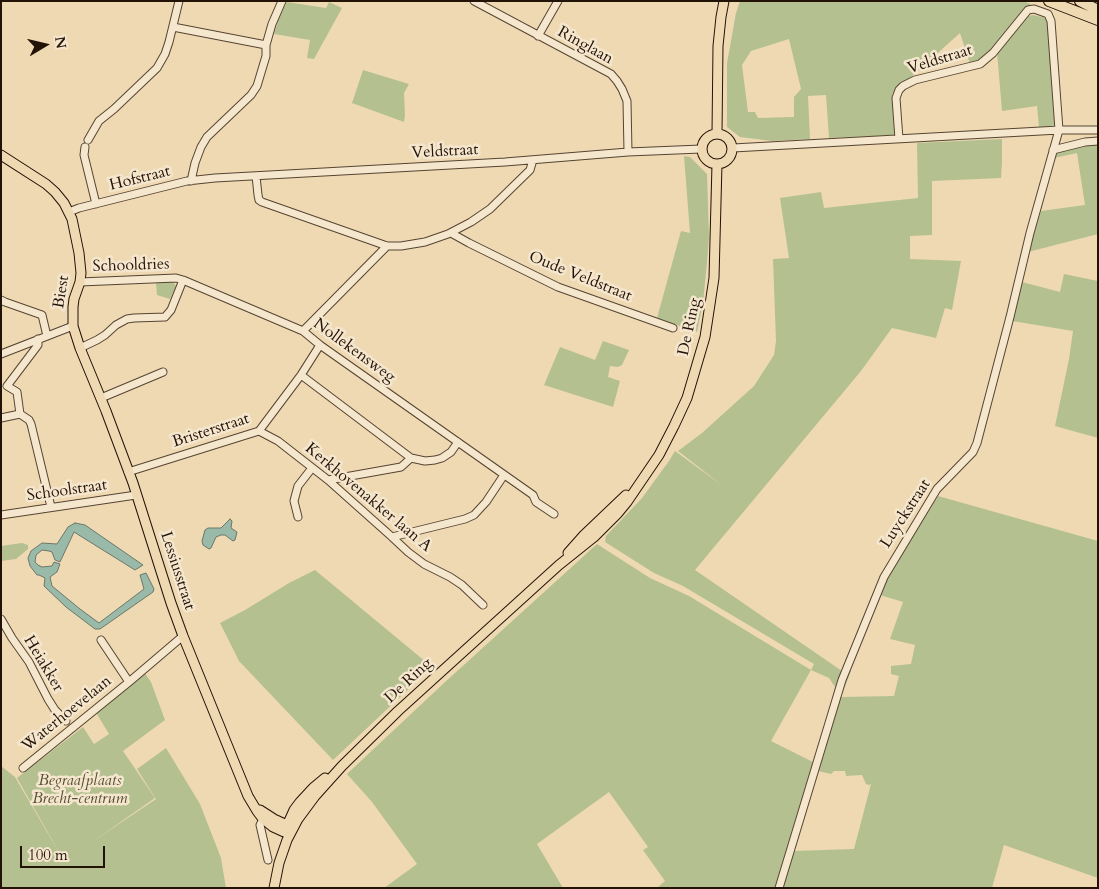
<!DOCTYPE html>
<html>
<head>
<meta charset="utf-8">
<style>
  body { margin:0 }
  #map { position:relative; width:1099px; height:889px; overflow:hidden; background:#efd9b3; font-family:Cardo,serif }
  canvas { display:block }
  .frame { position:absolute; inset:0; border:2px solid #231206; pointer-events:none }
  .north { position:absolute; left:20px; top:20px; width:50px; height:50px; -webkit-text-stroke:4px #f5e6ce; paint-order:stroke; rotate:81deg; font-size:14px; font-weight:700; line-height:20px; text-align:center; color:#231206 }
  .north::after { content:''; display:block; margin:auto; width:18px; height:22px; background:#231206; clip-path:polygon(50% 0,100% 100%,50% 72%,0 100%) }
  .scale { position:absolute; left:20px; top:846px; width:85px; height:22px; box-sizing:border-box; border:2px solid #231206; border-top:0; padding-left:6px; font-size:15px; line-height:18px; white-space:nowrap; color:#231206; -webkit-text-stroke:4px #f5e6ce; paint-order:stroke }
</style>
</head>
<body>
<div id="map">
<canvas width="1099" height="889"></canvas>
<div class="frame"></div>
<div class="north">N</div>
<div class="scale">100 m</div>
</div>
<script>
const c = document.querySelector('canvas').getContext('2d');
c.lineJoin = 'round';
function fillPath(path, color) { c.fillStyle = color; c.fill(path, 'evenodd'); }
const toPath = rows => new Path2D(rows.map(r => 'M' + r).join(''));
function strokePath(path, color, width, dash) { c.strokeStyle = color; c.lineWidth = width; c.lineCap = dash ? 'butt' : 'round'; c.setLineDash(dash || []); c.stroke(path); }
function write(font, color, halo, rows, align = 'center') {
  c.font = font + ' Cardo,serif'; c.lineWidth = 5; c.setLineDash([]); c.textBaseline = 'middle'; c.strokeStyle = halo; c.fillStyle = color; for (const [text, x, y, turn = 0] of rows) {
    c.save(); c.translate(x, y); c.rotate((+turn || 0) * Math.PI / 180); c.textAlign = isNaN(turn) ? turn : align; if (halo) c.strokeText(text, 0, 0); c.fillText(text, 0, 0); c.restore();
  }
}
fillPath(toPath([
  [740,1,1023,1,1031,4,987,57,978,62,970,64,960,33,892,94,896,135,829,138,826,95,808,96,810,139,772,141,740,137,727,127,727,63,736,13],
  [789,39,801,89,794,97,794,117,758,118,755,112,748,112,742,65,751,51],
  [287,2,326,8,329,2,342,8,314,59,307,58,310,40,274,34,279,17],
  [1033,15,1046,18,1048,22,1056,126,1039,127,1037,106,1002,111,997,52,1028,16],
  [363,70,409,84,404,93,405,115,404,122,352,103],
  [1002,139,1002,162,1001,178,932,181,932,235,910,236,910,259,961,261,952,310,945,308,936,338,892,328,861,371,695,570,842,671,843,668,851,671,841,697,894,696,899,676,891,674,891,666,911,664,915,645,890,639,903,602,880,595,890,573,938,496,1098,541,1098,878,1004,845,992,888,782,888,793,851,854,849,871,784,869,785,866,784,862,775,846,776,845,771,834,771,831,774,818,771,818,768,839,701,832,699,835,687,829,678,811,670,771,741,813,762,775,888,657,888,665,881,643,850,648,847,609,792,537,844,563,888,384,888,417,864,372,802,347,774,444,683,597,544,650,578,689,596,811,670,814,664,683,586,654,573,605,542,606,536,642,498,669,461,675,451,723,486,678,451,702,433,754,386,774,355,776,341,773,259,789,258,780,198,821,192,824,208,918,198,917,143],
  [1087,144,1098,144,1098,234,1028,252,1041,211,1085,205,1077,153,1054,158,1055,154,1071,148],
  [684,156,690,157,707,174,709,237,707,262,703,303,697,332,657,318,681,231,690,233],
  [1064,274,1098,281,1098,438,1055,426,1069,359,1073,331,1012,321,1022,282,1060,292],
  [173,282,176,286,170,299,157,295,156,283],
  [603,341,629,350,622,365,618,367,610,366,608,377,620,381,613,407,544,385,560,347,595,360],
  [22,543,28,545,28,549,16,559,1,561,1,546],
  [315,570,432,667,333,760,239,661,220,623,245,610,289,583],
  [144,672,151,682,165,720,123,751,155,798,92,842,156,799,137,769,166,748,200,804,221,858,226,888,1,888,1,766,15,777,64,861,17,778,83,727,94,744,109,734,95,711]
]), '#b4c090');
const water = toPath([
  [230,519,232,521,231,528,237,532,235,540,233,541,225,535,221,535,216,537,211,548,209,549,203,545,202,541,205,530,208,528,221,528,230,519],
  [75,523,85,525,143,565,135,570,74,532,60,562,55,560,52,552,49,551,42,550,36,555,35,562,38,565,42,567,52,566,54,562,60,564,57,572,50,577,52,586,80,609,99,623,144,589,140,575,146,573,154,589,153,592,100,629,95,629,66,607,44,586,45,578,39,575,37,575,30,566,28,558,31,551,42,543,57,544,68,527,75,523]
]);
fillPath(water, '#9abaa9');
strokePath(water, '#6a7768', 1);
const minor = toPath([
  [474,1,611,74,617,81,622,89,627,101,628,152],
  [173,27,266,45],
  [538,36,558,1],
  [88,140,99,121,114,109,157,68,165,54,169,42,179,1],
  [85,147,84,155,96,204],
  [733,148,1059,130,1098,130],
  [1053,150,1085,142,1098,141],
  [256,176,258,195,259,200,262,202,387,246,401,246,425,242,448,234,471,222,490,209,530,170,533,160],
  [191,181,195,163,201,147,207,137,251,95,257,86,266,56,266,45,272,24,282,1],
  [69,212,79,208,187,181,215,178,505,162,628,152,701,149],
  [451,233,469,243,558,287,673,328],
  [80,282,176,278,183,280,303,331,320,345,533,495,536,502,554,514],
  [1,300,5,302,42,315,47,336],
  [303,331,387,246],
  [80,348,97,340,105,335,116,325,127,319,134,318,165,317,171,310,183,280],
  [1,354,73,326],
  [301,375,411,458],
  [101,398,163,372],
  [20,414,17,392,7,386,38,345,38,339],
  [1,418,20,414,29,420,31,424,51,507],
  [259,431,278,441,328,480,392,537,408,552,424,564,450,577,462,585,483,605],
  [128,472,259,431,301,375,320,345],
  [328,480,401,467,411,458,425,461,435,460,442,458,451,452,458,442],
  [1,515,136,495],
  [298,517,294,501,298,486,312,468],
  [392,537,465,519,474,515,486,502,504,475],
  [1,619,12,638,29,662,48,699,55,710,66,721],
  [101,640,129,682],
  [23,768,129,682,183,636],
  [263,819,260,825,268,860],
  [779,888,842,680,884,577,937,489,973,452,977,443,1010,317,1030,233,1059,130,1051,21,1048,14,1034,9,1028,10,993,53,980,64,915,80,903,86,899,90,896,98,899,139]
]);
const major = toPath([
  [717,133,718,46,721,17,724,1],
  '702 149a15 15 0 1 1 30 0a15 15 0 1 1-30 0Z',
  [1,155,46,184,55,192,64,203,72,219,79,253,81,273,80,282,74,299,73,307,73,326,80,348,106,411,133,483,171,603,183,636,248,796,257,811,263,819,273,827,284,832,291,831],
  [568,553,584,535,626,495],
  [260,810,274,819,287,825,290,830],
  [284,832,294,810,300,802,313,788,325,778],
  [274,888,279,863,287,840,298,819,315,796,342,766,398,711,559,565,594,537,618,513,627,502,659,455,674,426,687,398,705,337,714,278,717,164]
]);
const highway = toPath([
  [1049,1,1098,20],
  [1080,1,1098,10]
]);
strokePath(minor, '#564431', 9);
strokePath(major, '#231206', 11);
strokePath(highway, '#231206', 12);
strokePath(minor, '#f5e6ce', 7);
strokePath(major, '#efd9b3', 9);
strokePath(highway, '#efd9b3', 10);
write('16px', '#231206', '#f5e6ce', [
  ["Ringlaan",585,46,29],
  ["Veldstraat",940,60,-17],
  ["Veldstraat",445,152,-3],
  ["Hofstraat",140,179,-14],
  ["Schooldries",131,266,-2],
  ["Oude Veldstraat",580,277,22],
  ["Biest",62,292,-81],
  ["De Ring",690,327,-78],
  ["Nollekensweg",354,351,36],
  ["Bristerstraat",211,431,-18],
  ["Schoolstraat",67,491,-8],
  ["Kerkhovenakker laan A",368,498,40],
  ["Luyckstraat",906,514,-57],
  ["Lessiusstraat",177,571,72],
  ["Heiakker",43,664,59],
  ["De Ring",409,681,-43],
  ["Waterhoevelaan",67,714,-39]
]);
write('italic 16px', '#564f36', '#f5e6ce', [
  ["Begraafplaats",80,781],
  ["Brecht-centrum",80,799]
]);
</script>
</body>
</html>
